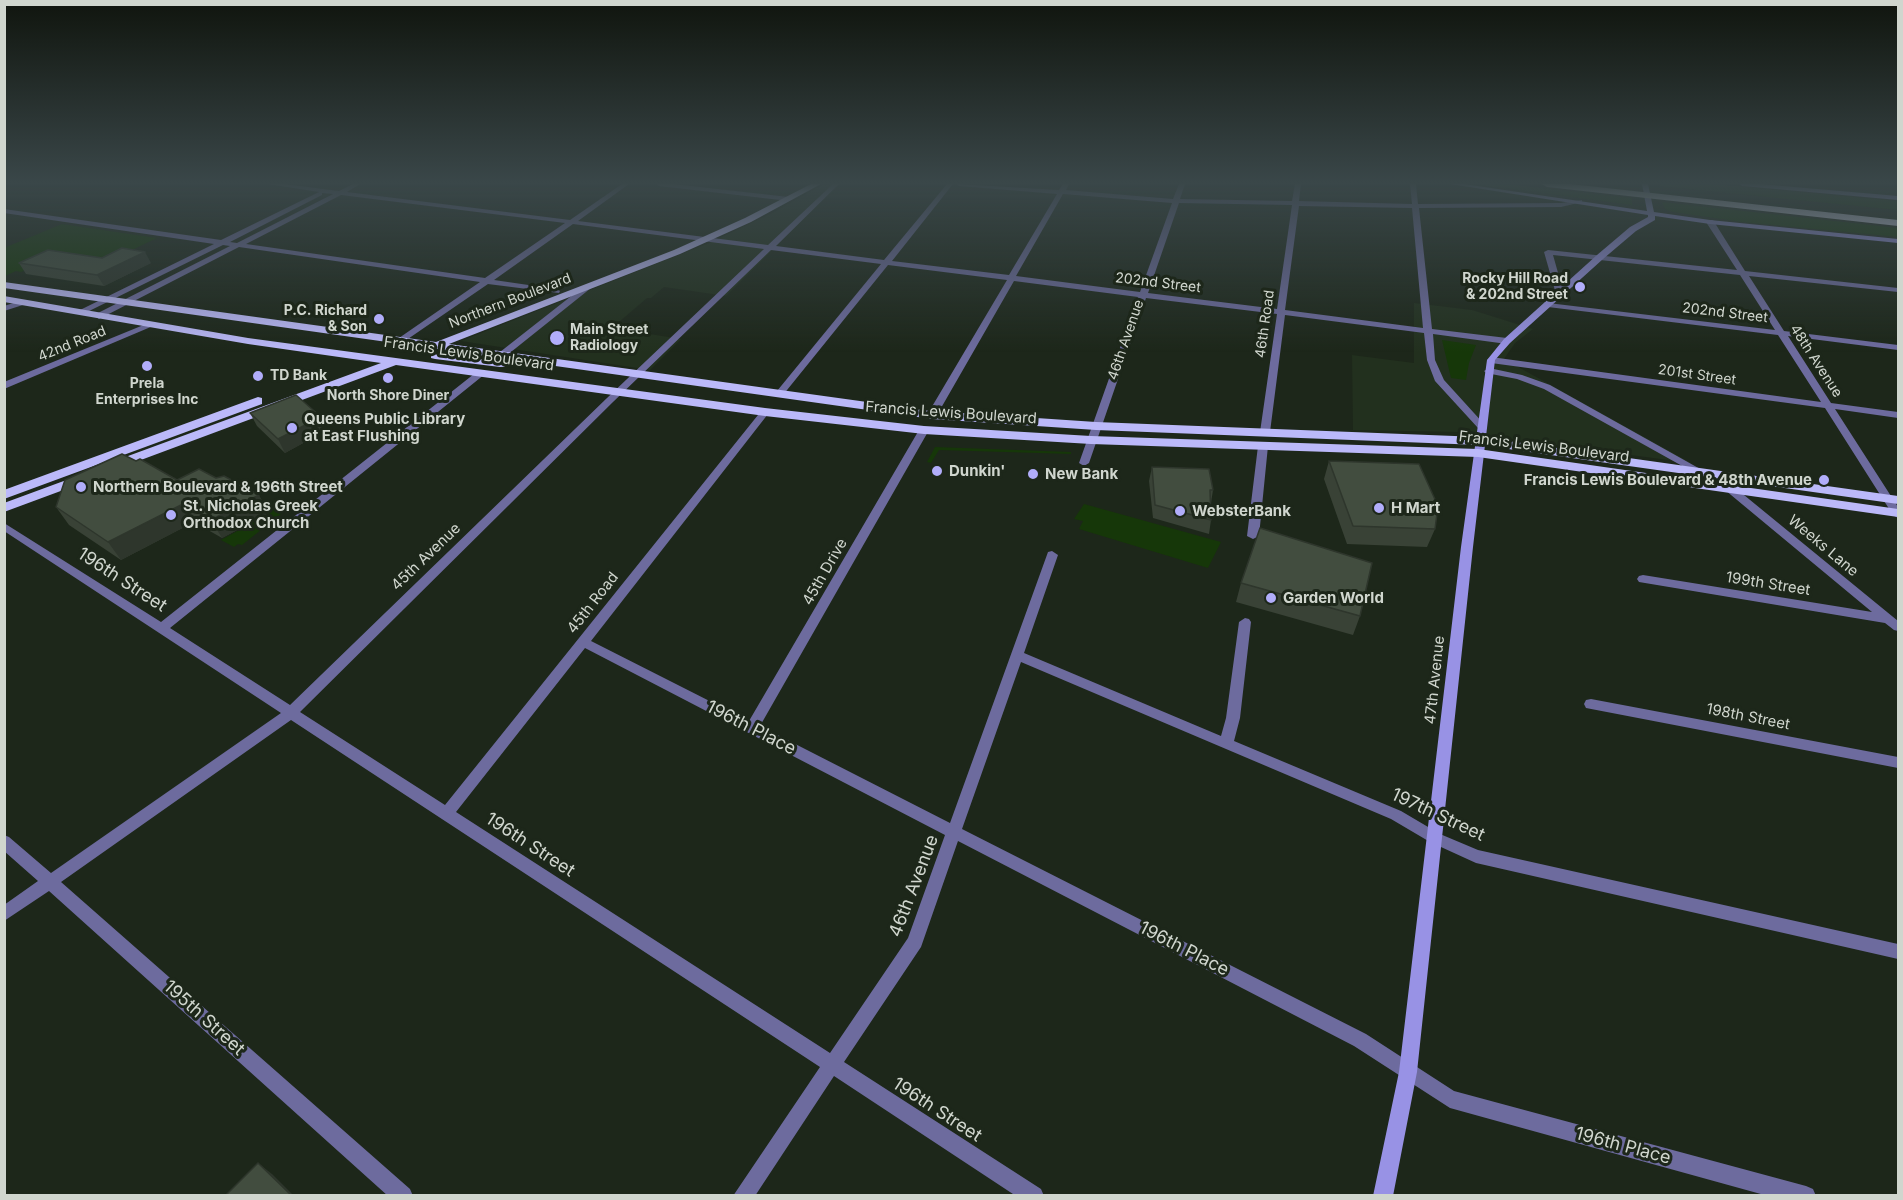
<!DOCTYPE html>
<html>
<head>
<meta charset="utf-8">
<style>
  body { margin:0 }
  #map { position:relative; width:1903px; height:1200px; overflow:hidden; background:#1d271a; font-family:Inter,sans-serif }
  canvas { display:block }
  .frame { position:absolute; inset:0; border:6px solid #d0d6ce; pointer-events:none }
</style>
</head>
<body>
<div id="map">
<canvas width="1903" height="1200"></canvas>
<div class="frame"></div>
</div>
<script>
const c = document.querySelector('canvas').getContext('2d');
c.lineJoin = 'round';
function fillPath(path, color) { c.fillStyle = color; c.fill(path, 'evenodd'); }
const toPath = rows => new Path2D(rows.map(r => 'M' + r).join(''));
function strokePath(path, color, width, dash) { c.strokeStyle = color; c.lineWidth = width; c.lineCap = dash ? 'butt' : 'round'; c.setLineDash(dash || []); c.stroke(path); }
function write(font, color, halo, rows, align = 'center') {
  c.font = font + ' Inter,sans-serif'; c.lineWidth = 6; c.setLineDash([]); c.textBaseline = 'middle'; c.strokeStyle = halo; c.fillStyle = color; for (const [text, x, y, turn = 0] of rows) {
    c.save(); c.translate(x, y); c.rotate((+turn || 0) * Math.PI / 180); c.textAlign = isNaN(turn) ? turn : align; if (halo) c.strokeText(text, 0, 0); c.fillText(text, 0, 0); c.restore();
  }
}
fillPath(toPath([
  [824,184,839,184,726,296,664,287,651,298,647,298,612,328,681,339,650,370,461,341,709,243,770,214],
  [1414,303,1472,310,1533,329,1515,343,1504,359,1691,463,1456,432,1353,430,1352,355,1414,363]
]), '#22301e');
fillPath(toPath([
  [1473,184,1505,184,1632,198,1632,205],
  [1659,184,1713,184,1898,201,1898,210,1697,190,1660,186],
  [1662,202,1898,228,1898,237,1742,222,1673,212,1665,209],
  [62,224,157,238,103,264,53,258,21,272,16,271,5,276,4,248],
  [1442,340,1476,345,1469,363,1466,380,1451,378],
  [935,447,1071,452,1071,454,939,450,931,463,927,462],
  [278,499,295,503,242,545,238,544,234,547,221,540,268,514,261,509],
  [1084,504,1221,542,1208,568,1079,529,1083,521,1074,519]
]), '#163709');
fillPath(toPath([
  [268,184,284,184,339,191,353,184,360,184,347,192,570,220,622,184,629,184,578,221,768,245,833,184,839,184,776,246,884,260,947,184,953,184,892,261,1009,275,1057,194,959,186,956,184,1059,190,1063,184,1069,184,1066,190,1173,199,1179,184,1185,184,1180,199,1292,201,1295,184,1301,184,1299,201,1412,204,1410,184,1416,184,1418,204,1561,203,1582,200,1582,202,1561,207,1419,208,1432,329,1507,338,1511,341,1507,344,1433,334,1435,360,1444,380,1484,424,1484,428,1478,428,1435,381,1427,360,1424,333,1285,315,1270,432,1265,435,1262,434,1260,432,1277,314,1146,298,1089,463,1084,466,1079,463,1138,297,1014,281,937,415,932,418,927,415,1007,280,888,265,783,395,780,396,777,395,777,391,881,264,771,250,613,402,300,712,445,805,762,410,765,409,768,410,768,414,591,641,749,721,919,430,924,427,927,428,929,430,760,726,950,823,1048,552,1052,551,1058,555,1024,653,1221,736,1226,718,1239,622,1245,618,1249,619,1251,622,1240,718,1234,741,1401,811,1440,834,1478,850,1898,944,1898,959,1476,863,1430,842,1391,819,1021,662,962,829,1366,1034,1454,1091,1806,1186,1813,1189,1816,1196,1768,1196,1450,1108,1354,1046,958,841,921,947,844,1062,1041,1189,1044,1196,1016,1196,834,1076,755,1196,733,1196,820,1067,291,720,61,882,410,1189,413,1196,388,1196,49,891,4,921,4,905,38,881,4,851,4,835,9,837,51,873,281,713,4,531,4,523,161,622,479,370,485,370,485,374,170,628,290,705,607,398,764,249,573,224,494,280,556,289,560,291,559,293,488,284,402,343,399,342,399,338,480,282,239,247,99,319,95,316,96,314,230,246,223,245,81,315,77,313,78,311,214,244,4,213,4,209,221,240,319,192,268,184],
  [322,193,333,194,237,243,230,242,322,195,322,193],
  [1063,194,1172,203,1140,292,1016,276,1063,194],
  [341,195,565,223,485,278,246,244,341,195],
  [1179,203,1292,205,1277,309,1148,293,1179,203],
  [1299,206,1412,208,1423,328,1285,310,1299,206],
  [585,648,945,835,908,938,830,1053,456,812,585,648],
  [656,184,673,184,789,197,792,199,789,201,659,186,656,184],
  [1707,220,1713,220,1745,271,1898,288,1898,292,1749,276,1784,331,1898,345,1898,350,1788,336,1831,403,1898,412,1898,418,1835,409,1898,507,1898,518,1893,515,1825,408,1491,363,1487,360,1491,357,1821,402,1778,335,1548,307,1544,305,1548,303,1775,330,1740,275,1553,255,1564,294,1560,296,1556,294,1544,252,1548,250,1737,270,1706,222,1707,220],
  [584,286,591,288,506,356,500,356,500,352,584,286],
  [23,300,27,302,26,304,4,311,4,306,23,300],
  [146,324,153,326,4,389,4,382,146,324],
  [1489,368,1522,375,1550,385,1702,470,1701,472,1693,472,1544,389,1517,379,1486,373,1484,371,1489,368],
  [1263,443,1268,446,1259,536,1253,539,1247,536,1258,446,1263,443],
  [1729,485,1733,486,1898,621,1898,631,1894,630,1885,623,1639,582,1637,579,1639,576,1643,575,1872,612,1725,490,1724,488,1725,486,1729,485],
  [1591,699,1898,757,1898,768,1586,708,1584,704,1586,700,1591,699]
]), '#6d6b9e');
fillPath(toPath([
  [1450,184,1464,184,1647,211,1642,184,1648,184,1654,212,1710,220,1898,239,1898,243,1710,224,1655,216,1655,220,1636,231,1603,259,1510,343,1495,360,1473,547,1417,1072,1393,1196,1373,1196,1399,1072,1461,547,1487,360,1504,339,1597,255,1630,227,1648,217,1648,215,1450,184],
  [1739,184,1760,184,1898,196,1898,200,1742,186,1739,184]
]), '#9892e5');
fillPath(toPath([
  [811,184,821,184,751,222,680,254,449,344,932,411,1096,422,1480,437,1898,496,1898,504,1480,445,1096,430,932,419,527,362,526,365,522,366,500,367,435,359,431,358,431,354,500,361,515,360,4,288,4,282,436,342,674,250,745,218,811,184],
  [4,296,248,338,765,408,924,426,1091,436,1478,449,1898,509,1898,517,1478,457,1091,444,924,434,765,416,396,365,114,470,109,469,108,466,109,463,381,363,248,344,4,302,4,296],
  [258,397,262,398,262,404,4,499,4,490,258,397],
  [80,475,85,476,87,479,85,482,4,512,4,503,80,475]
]), '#bbb9f9');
fillPath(toPath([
  [1542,184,1570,184,1898,220,1898,226,1547,187,1542,184]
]), '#ddddf7');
fillPath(toPath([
  [102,258,151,263,104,286,26,274,19,263],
  [250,413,327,430,285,453,257,426],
  [136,461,177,480,269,513,222,538,194,522,121,560,69,525,56,507],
  [1329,461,1435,529,1427,547,1347,544,1324,479],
  [1152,467,1213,490,1211,503,1211,520,1209,534,1153,518,1149,481],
  [1241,583,1360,616,1353,635,1236,602]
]), '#394236');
fillPath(toPath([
  [145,252,151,263,104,286,97,275],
  [321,417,327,430,285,453,278,439],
  [259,495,269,513,222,538,211,520],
  [183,504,194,522,121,560,108,542],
  [258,1163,272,1174,294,1196,292,1196]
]), '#2e362c');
const building = toPath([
  [122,248,145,252,97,275,19,263,48,250,102,258,122,248],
  [296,395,321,417,278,439,250,413,296,395],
  [122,454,136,461,140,459,177,480,199,469,216,478,224,476,259,495,211,520,183,504,108,542,56,507,65,480,122,454],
  [1329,461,1419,464,1438,506,1435,529,1353,526,1329,461],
  [1152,467,1209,469,1213,490,1210,490,1211,520,1155,505,1152,467],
  [1260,528,1372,563,1360,616,1241,583,1260,528],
  [258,1163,292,1196,225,1196,258,1163]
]);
fillPath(building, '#424d3f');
strokePath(building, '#2e362c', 1.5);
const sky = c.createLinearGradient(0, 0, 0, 352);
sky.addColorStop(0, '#10150e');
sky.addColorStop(0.52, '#3a4749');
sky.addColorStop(1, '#3a474900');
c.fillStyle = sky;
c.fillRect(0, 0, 1903, 352);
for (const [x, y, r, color] of [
  [1580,287,6,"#b1adfa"],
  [379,319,6,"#b1adfa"],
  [557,338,8,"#b1adfa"],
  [147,366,6,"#b1adfa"],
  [258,376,6,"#b1adfa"],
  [388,378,6,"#b1adfa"],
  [292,428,6,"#b1adfa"],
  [937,471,6,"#b1adfa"],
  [1033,474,6,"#b1adfa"],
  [1824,480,6,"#b1adfa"],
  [81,487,6,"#b1adfa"],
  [1379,508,6,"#b1adfa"],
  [1180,511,6,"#b1adfa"],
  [171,515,6,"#b1adfa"],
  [1271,598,6,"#b1adfa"]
]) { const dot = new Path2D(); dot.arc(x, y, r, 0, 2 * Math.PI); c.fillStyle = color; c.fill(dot); strokePath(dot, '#1d271a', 2); }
write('bold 14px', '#d0d6ce', '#1d271a', [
  ["Rocky Hill Road",1568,279],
  ["& 202nd Street",1568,295],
  ["P.C. Richard",367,311],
  ["& Son",367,327],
  ["Main Street",570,330,"left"],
  ["Radiology",570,346,"left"],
  ["TD Bank",270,376,"left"],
  ["Prela",147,384,"center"],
  ["Enterprises Inc",147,400,"center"],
  ["North Shore Diner",388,396,"center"]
], 'right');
write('14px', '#d0d6ce', '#1d271a', [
  ["202nd Street",1158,283,7],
  ["Northern Boulevard",510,301,-21],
  ["202nd Street",1725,313,7],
  ["46th Road",1265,324,-82],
  ["46th Avenue",1126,340,-71],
  ["42nd Road",72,344,-22],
  ["48th Avenue",1816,361,57],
  ["201st Street",1697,375,8]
]);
write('15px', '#d0d6ce', '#1d271a', [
  ["Francis Lewis Boulevard",469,354,8],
  ["Francis Lewis Boulevard",951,413,4],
  ["Francis Lewis Boulevard",1544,447,7],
  ["Weeks Lane",1823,546,40],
  ["45th Avenue",426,557,-44],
  ["45th Drive",825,572,-60],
  ["199th Street",1768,584,9],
  ["45th Road",593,603,-52],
  ["47th Avenue",1435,680,-84],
  ["198th Street",1748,717,11]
]);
write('bold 15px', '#d0d6ce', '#1d271a', [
  ["Queens Public Library",304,419],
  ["at East Flushing",304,436],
  ["Dunkin'",949,471],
  ["New Bank",1045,474],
  ["Francis Lewis Boulevard & 48th Avenue",1812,480,"right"],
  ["Northern Boulevard & 196th Street",93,487],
  ["St. Nicholas Greek",183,506],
  ["Orthodox Church",183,523],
  ["H Mart",1391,508],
  ["WebsterBank",1192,511],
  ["Garden World",1283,598]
], 'left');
write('18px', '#d0d6ce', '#1d271a', [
  ["196th Street",122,580,33],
  ["196th Place",751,728,27],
  ["197th Street",1438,815,25],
  ["196th Street",530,845,33],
  ["46th Avenue",914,886,-69],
  ["196th Place",1184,949,27],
  ["195th Street",204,1018,42],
  ["196th Street",937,1110,33],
  ["196th Place",1623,1146,15]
]);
</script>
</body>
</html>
